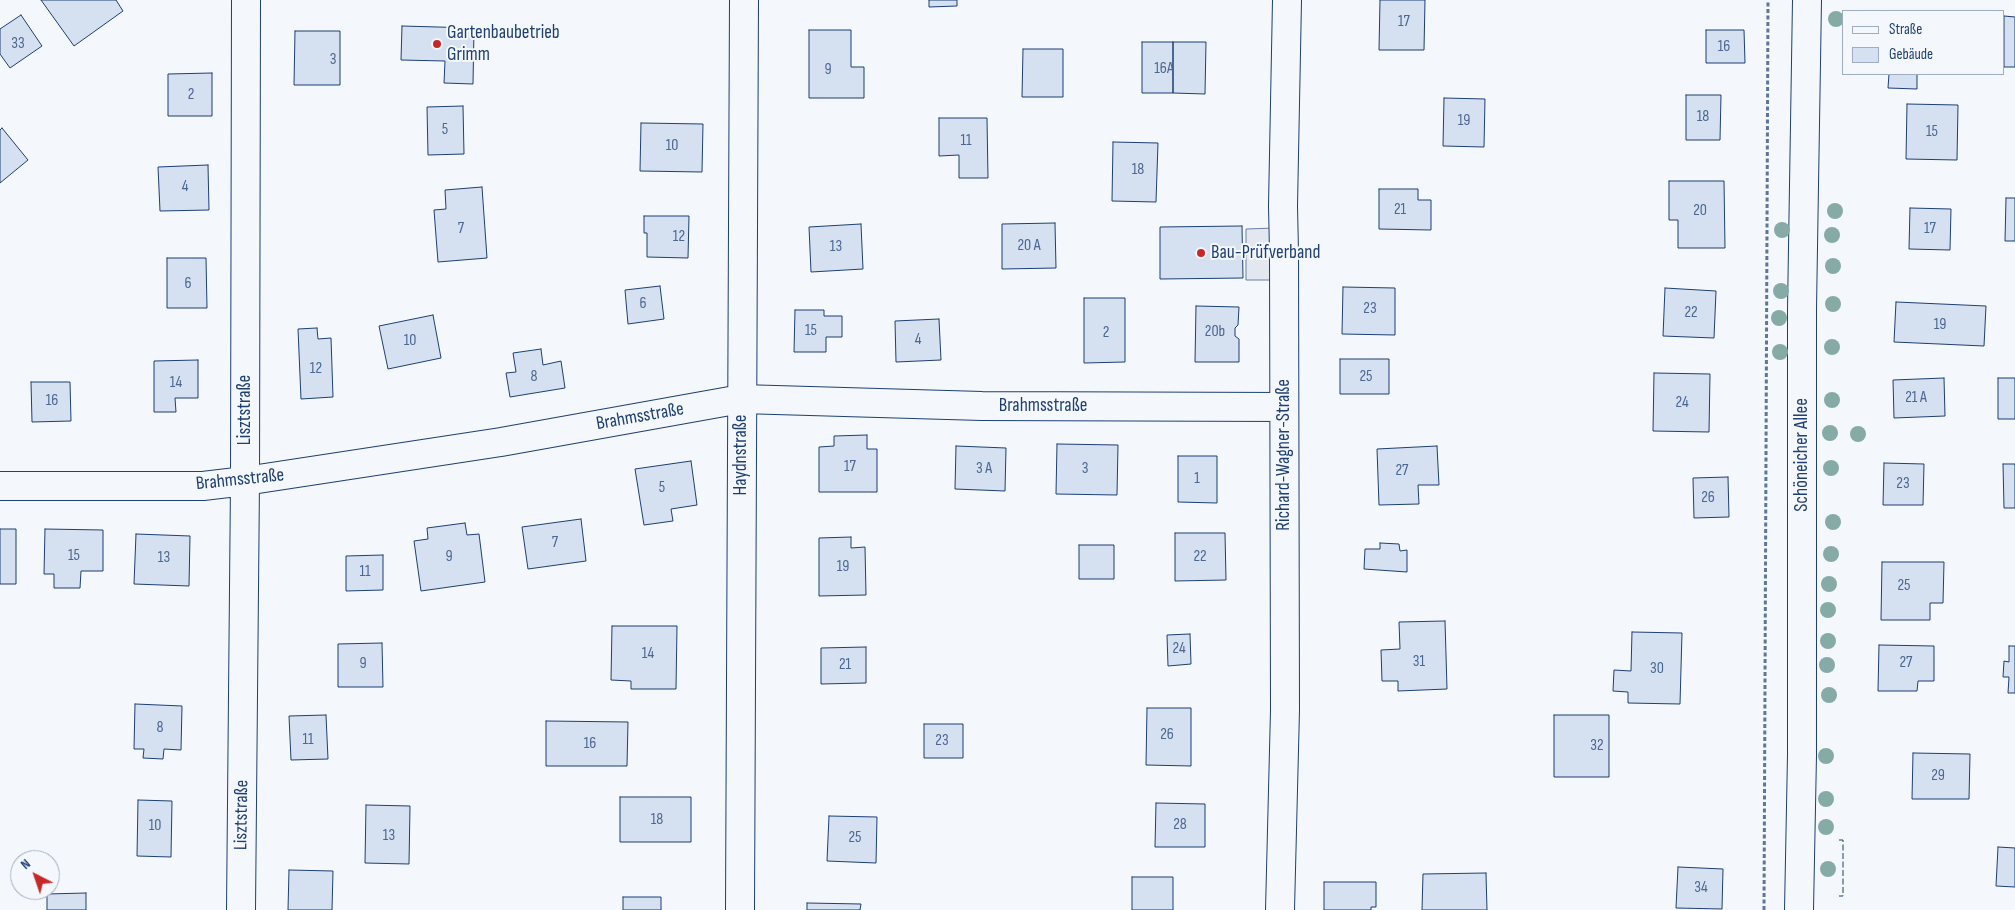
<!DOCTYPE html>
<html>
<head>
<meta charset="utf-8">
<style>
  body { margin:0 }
  #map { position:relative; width:2015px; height:910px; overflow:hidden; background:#f4f7fb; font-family:"Sofia Sans Condensed",sans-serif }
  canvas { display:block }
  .legend { position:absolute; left:1842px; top:10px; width:162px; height:65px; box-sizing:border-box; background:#f4f7fb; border:1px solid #9eadc5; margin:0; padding:6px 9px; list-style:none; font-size:15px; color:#1d3f73 }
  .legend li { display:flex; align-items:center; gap:10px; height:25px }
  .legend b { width:25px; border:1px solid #9eadc5 }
  .north { position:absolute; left:10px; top:850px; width:50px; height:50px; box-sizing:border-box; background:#f4f7fb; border:1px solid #9eadc5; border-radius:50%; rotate:319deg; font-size:14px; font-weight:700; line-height:20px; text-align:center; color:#1d3f73 }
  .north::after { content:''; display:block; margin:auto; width:18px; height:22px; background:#c62828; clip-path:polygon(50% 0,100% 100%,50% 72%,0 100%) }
</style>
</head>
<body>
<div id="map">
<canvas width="2015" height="910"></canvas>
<ul class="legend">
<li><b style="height:6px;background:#f4f7fb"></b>Straße</li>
<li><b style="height:14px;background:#d5e0f0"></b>Gebäude</li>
</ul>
<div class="north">N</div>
</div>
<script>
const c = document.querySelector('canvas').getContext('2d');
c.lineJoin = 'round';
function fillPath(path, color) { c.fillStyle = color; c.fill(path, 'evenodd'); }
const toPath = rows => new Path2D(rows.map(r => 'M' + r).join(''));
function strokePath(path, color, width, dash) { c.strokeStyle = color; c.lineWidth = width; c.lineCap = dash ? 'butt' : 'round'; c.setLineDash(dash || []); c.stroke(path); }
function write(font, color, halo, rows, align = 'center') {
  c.font = font + ' "Sofia Sans Condensed",sans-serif'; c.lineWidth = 4; c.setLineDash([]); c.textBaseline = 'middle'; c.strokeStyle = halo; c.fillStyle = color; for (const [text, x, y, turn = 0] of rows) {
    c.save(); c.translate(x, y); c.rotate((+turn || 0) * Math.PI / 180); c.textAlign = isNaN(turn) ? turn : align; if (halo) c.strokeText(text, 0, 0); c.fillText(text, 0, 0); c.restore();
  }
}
const parking = toPath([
  [1275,228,1275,280,1246,280,1246,229,1275,228]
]);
fillPath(parking, '#e3e8f0');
strokePath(parking, '#687fa3', 1);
const building = toPath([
  [41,0,116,0,123,11,74,46,41,0],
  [929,0,957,0,957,6,929,7,929,0],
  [1380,0,1425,0,1424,50,1379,50,1380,0],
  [21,15,42,46,10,68,0,54,0,29,21,15],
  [2004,16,2015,17,2015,67,2004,67,2004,16],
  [402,26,474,28,473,84,444,83,445,61,401,60,402,26],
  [809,30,851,30,851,67,864,67,864,98,809,98,809,30],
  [1706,30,1744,30,1745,63,1706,63,1706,30],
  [295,31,340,31,340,85,294,85,295,31],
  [1142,42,1173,42,1173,93,1142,93,1142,42],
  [1173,42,1206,42,1205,94,1173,93,1173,42],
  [1023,49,1063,49,1063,97,1022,97,1023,49],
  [212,73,212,116,168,116,168,74,212,73],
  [1889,74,1917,74,1917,89,1888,88,1889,74],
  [1686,95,1721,95,1720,140,1686,140,1686,95],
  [1444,98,1485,99,1484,147,1443,146,1444,98],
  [1907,104,1958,105,1957,160,1906,159,1907,104],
  [463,106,464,154,428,155,427,107,463,106],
  [939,118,987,118,988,178,959,178,959,155,939,156,939,118],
  [641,123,703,124,702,172,640,171,641,123],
  [2,128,28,160,0,183,0,130,2,128],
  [1113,142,1158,143,1156,202,1112,201,1113,142],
  [208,165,209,210,160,211,158,167,208,165],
  [1669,181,1724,181,1725,248,1678,248,1678,220,1669,220,1669,181],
  [482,187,487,258,438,262,434,210,446,209,445,190,482,187],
  [1379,189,1418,189,1418,200,1431,200,1431,230,1379,229,1379,189],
  [2006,198,2015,198,2015,241,2005,241,2006,198],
  [1910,208,1951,209,1950,250,1909,249,1910,208],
  [644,216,689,216,688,258,647,257,647,233,644,233,644,216],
  [1055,223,1056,268,1002,269,1002,224,1055,223],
  [861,224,863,269,811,272,809,227,861,224],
  [1242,226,1243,278,1160,279,1160,227,1242,226],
  [167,258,206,258,207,308,167,308,167,258],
  [660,286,664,319,628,324,625,290,660,286],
  [1343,287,1395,288,1395,335,1342,334,1343,287],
  [1665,288,1716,291,1714,338,1663,336,1665,288],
  [1084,298,1125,298,1125,362,1084,363,1084,298],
  [1896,302,1986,306,1984,346,1894,342,1896,302],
  [1196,306,1239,307,1238,325,1235,328,1235,336,1239,339,1239,362,1195,362,1196,306],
  [795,310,824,310,824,316,842,316,842,337,826,337,826,352,794,352,795,310],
  [433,315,441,358,388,369,379,326,433,315],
  [939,319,941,360,896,362,895,321,939,319],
  [317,328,318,339,331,338,333,397,301,399,298,329,317,328],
  [541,349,543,365,561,361,565,388,510,397,506,373,516,372,513,353,541,349],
  [1340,359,1389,359,1389,394,1340,394,1340,359],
  [198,360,198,398,175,398,176,412,154,412,154,361,198,360],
  [1654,373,1710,374,1709,432,1653,431,1654,373],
  [1944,378,1945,416,1894,418,1893,380,1944,378],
  [1998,378,2015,378,2015,419,1998,419,1998,378],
  [31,382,70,382,71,421,32,422,31,382],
  [867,435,867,449,877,449,877,492,819,492,819,447,834,446,834,436,867,435],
  [1057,444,1118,445,1117,495,1056,494,1057,444],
  [956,446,1006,448,1005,491,955,489,956,446],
  [1437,446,1439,485,1418,485,1419,504,1379,505,1377,449,1437,446],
  [1178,456,1217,456,1217,503,1178,502,1178,456],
  [691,461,697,505,671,509,673,521,644,525,635,469,691,461],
  [1884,463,1924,464,1923,505,1883,505,1884,463],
  [2003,464,2015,464,2015,508,2004,508,2003,464],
  [1728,477,1729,517,1694,518,1693,478,1728,477],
  [581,519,586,561,528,569,522,527,581,519],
  [465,523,467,535,479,534,485,582,421,591,414,541,428,539,427,528,465,523],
  [0,529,16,529,16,584,0,584,0,529],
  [45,529,103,530,103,571,81,571,80,588,54,588,54,574,44,574,45,529],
  [1175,533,1225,533,1226,580,1175,581,1175,533],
  [136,534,190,536,189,586,134,584,136,534],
  [851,537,851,548,865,547,866,595,819,596,819,538,851,537],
  [1380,543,1399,544,1400,551,1407,550,1407,572,1364,569,1365,549,1380,549,1380,543],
  [1079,545,1114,545,1114,579,1079,579,1079,545],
  [383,555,383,590,346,591,346,556,383,555],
  [1882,562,1944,562,1943,603,1930,603,1930,620,1881,620,1882,562],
  [1445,621,1447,689,1398,691,1398,681,1382,681,1381,650,1400,649,1399,622,1445,621],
  [612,626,677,626,676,689,631,689,631,681,611,680,612,626],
  [1632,632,1682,633,1680,704,1628,703,1628,692,1613,691,1614,670,1631,671,1632,632],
  [1190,634,1191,664,1168,666,1167,635,1190,634],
  [382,643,383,687,338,687,338,644,382,643],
  [1879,645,1934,646,1934,681,1918,681,1917,691,1878,691,1879,645],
  [2009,646,2015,646,2015,693,2008,693,2009,677,2003,677,2004,661,2009,662,2009,646],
  [866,647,866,683,821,684,821,648,866,647],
  [135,704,182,706,181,750,164,749,163,759,143,758,144,749,134,749,135,704],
  [1147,708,1191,708,1191,766,1146,765,1147,708],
  [326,715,328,759,291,760,289,716,326,715],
  [1554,715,1609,715,1609,777,1554,777,1554,715],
  [546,721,628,722,627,766,546,766,546,721],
  [924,724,963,724,963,758,924,758,924,724],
  [1913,753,1970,754,1969,799,1912,799,1913,753],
  [620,797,691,797,691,842,620,842,620,797],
  [138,800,172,801,171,857,137,856,138,800],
  [1156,803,1205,804,1205,847,1155,847,1156,803],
  [366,805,410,806,409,864,365,863,366,805],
  [829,816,877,817,876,863,827,861,829,816],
  [1998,847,2015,848,2015,887,1996,886,1998,847],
  [1678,867,1723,869,1722,909,1676,908,1678,867],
  [289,870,333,871,332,910,288,910,289,870],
  [1486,873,1487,910,1422,910,1423,874,1486,873],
  [1132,877,1173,877,1173,910,1132,910,1132,877],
  [1324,882,1376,882,1376,907,1371,907,1371,910,1324,910,1324,882],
  [86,893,86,910,47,910,47,894,86,893],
  [623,897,661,897,661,910,623,910,623,897],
  [807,903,861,904,860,910,807,910,807,903]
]);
fillPath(building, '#d5e0f0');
strokePath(building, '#1d3f73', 1);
const street = toPath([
  [0,486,203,486,245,481,501,442,741,399,982,406,1284,407],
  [241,910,245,481,246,0],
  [740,910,744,0],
  [1280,910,1285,710,1284,252,1283,206,1287,0]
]);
const secondary = toPath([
  [1799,910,1802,755,1802,309,1807,0]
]);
strokePath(street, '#1d3f73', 30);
strokePath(secondary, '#1d3f73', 30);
strokePath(toPath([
  [1764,910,1768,0]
]), '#5e769c', 3, [4, 2.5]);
strokePath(street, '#f4f7fb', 28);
strokePath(secondary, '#f4f7fb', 28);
strokePath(toPath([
  [1839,840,1843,840,1843,896,1839,896]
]), '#1d3f73', 1, [6, 2.5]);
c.fillStyle = '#86aba6';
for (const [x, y] of [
  [1836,19],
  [1835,211],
  [1782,230],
  [1832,235],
  [1833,266],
  [1781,291],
  [1833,304],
  [1779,318],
  [1832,347],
  [1780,352],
  [1832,400],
  [1830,433],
  [1858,434],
  [1831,468],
  [1833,522],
  [1831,554],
  [1829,584],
  [1828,610],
  [1828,641],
  [1827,665],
  [1829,695],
  [1826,756],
  [1826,799],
  [1826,827],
  [1828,869]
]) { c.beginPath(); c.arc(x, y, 8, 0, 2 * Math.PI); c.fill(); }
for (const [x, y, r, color] of [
  [437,44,5,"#c62828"],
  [1201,253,5,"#c62828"]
]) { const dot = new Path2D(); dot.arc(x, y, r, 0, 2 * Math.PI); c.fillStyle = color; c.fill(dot); strokePath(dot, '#f4f7fb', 2); }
write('16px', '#4b6792', null, [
  ["17",1404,22],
  ["33",18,44],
  ["16",1724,47],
  ["3",333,60],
  ["16A",1164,69],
  ["9",828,70],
  ["2",191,95],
  ["18",1703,117],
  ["19",1464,121],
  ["5",445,130],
  ["15",1932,132],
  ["11",966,141],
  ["10",672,146],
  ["18",1138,170],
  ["4",185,187],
  ["21",1400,210],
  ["20",1700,211],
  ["7",461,229],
  ["17",1930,229],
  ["12",679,237],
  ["20 A",1029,246],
  ["13",836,247],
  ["6",188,284],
  ["6",643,304],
  ["23",1370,309],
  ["22",1691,313],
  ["19",1940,325],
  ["15",811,331],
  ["20b",1215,332],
  ["2",1106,333],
  ["4",918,340],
  ["10",410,341],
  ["12",316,369],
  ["8",534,377],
  ["25",1366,377],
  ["14",176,383],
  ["21 A",1916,398],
  ["16",52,401],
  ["24",1682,403],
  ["17",850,467],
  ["3 A",984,469],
  ["3",1085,469],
  ["27",1402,471],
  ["1",1197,479],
  ["23",1903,484],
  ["5",662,488],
  ["26",1708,498],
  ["7",555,543],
  ["15",74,556],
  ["9",449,557],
  ["22",1200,557],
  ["13",164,558],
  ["19",843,567],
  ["11",365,572],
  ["25",1904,586],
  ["24",1179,649],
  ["14",648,654],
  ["31",1419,662],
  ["27",1906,663],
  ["9",363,664],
  ["21",845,665],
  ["30",1657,669],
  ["8",160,728],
  ["26",1167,735],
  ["11",308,740],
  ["23",942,741],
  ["16",590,744],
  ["32",1597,746],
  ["29",1938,776],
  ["18",657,820],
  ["28",1180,825],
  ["10",155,826],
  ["13",389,836],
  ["25",855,838],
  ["34",1701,888]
]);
write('19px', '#1d3f73', '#f4f7fb', [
  ["Gartenbaubetrieb",447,33],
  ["Grimm",447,55],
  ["Bau-Prüfverband",1211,253]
], 'left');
write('19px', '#1d3f73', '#f4f7fb', [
  ["Brahmsstraße",1043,406],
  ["Lisztstraße",245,410,-90],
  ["Brahmsstraße",640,417,-10],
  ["Haydnstraße",741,455,-90],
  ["Richard-Wagner-Straße",1284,455,-90],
  ["Schöneicher Allee",1802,455,-90],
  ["Brahmsstraße",240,480,-6],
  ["Lisztstraße",242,815,-89]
]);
</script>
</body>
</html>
